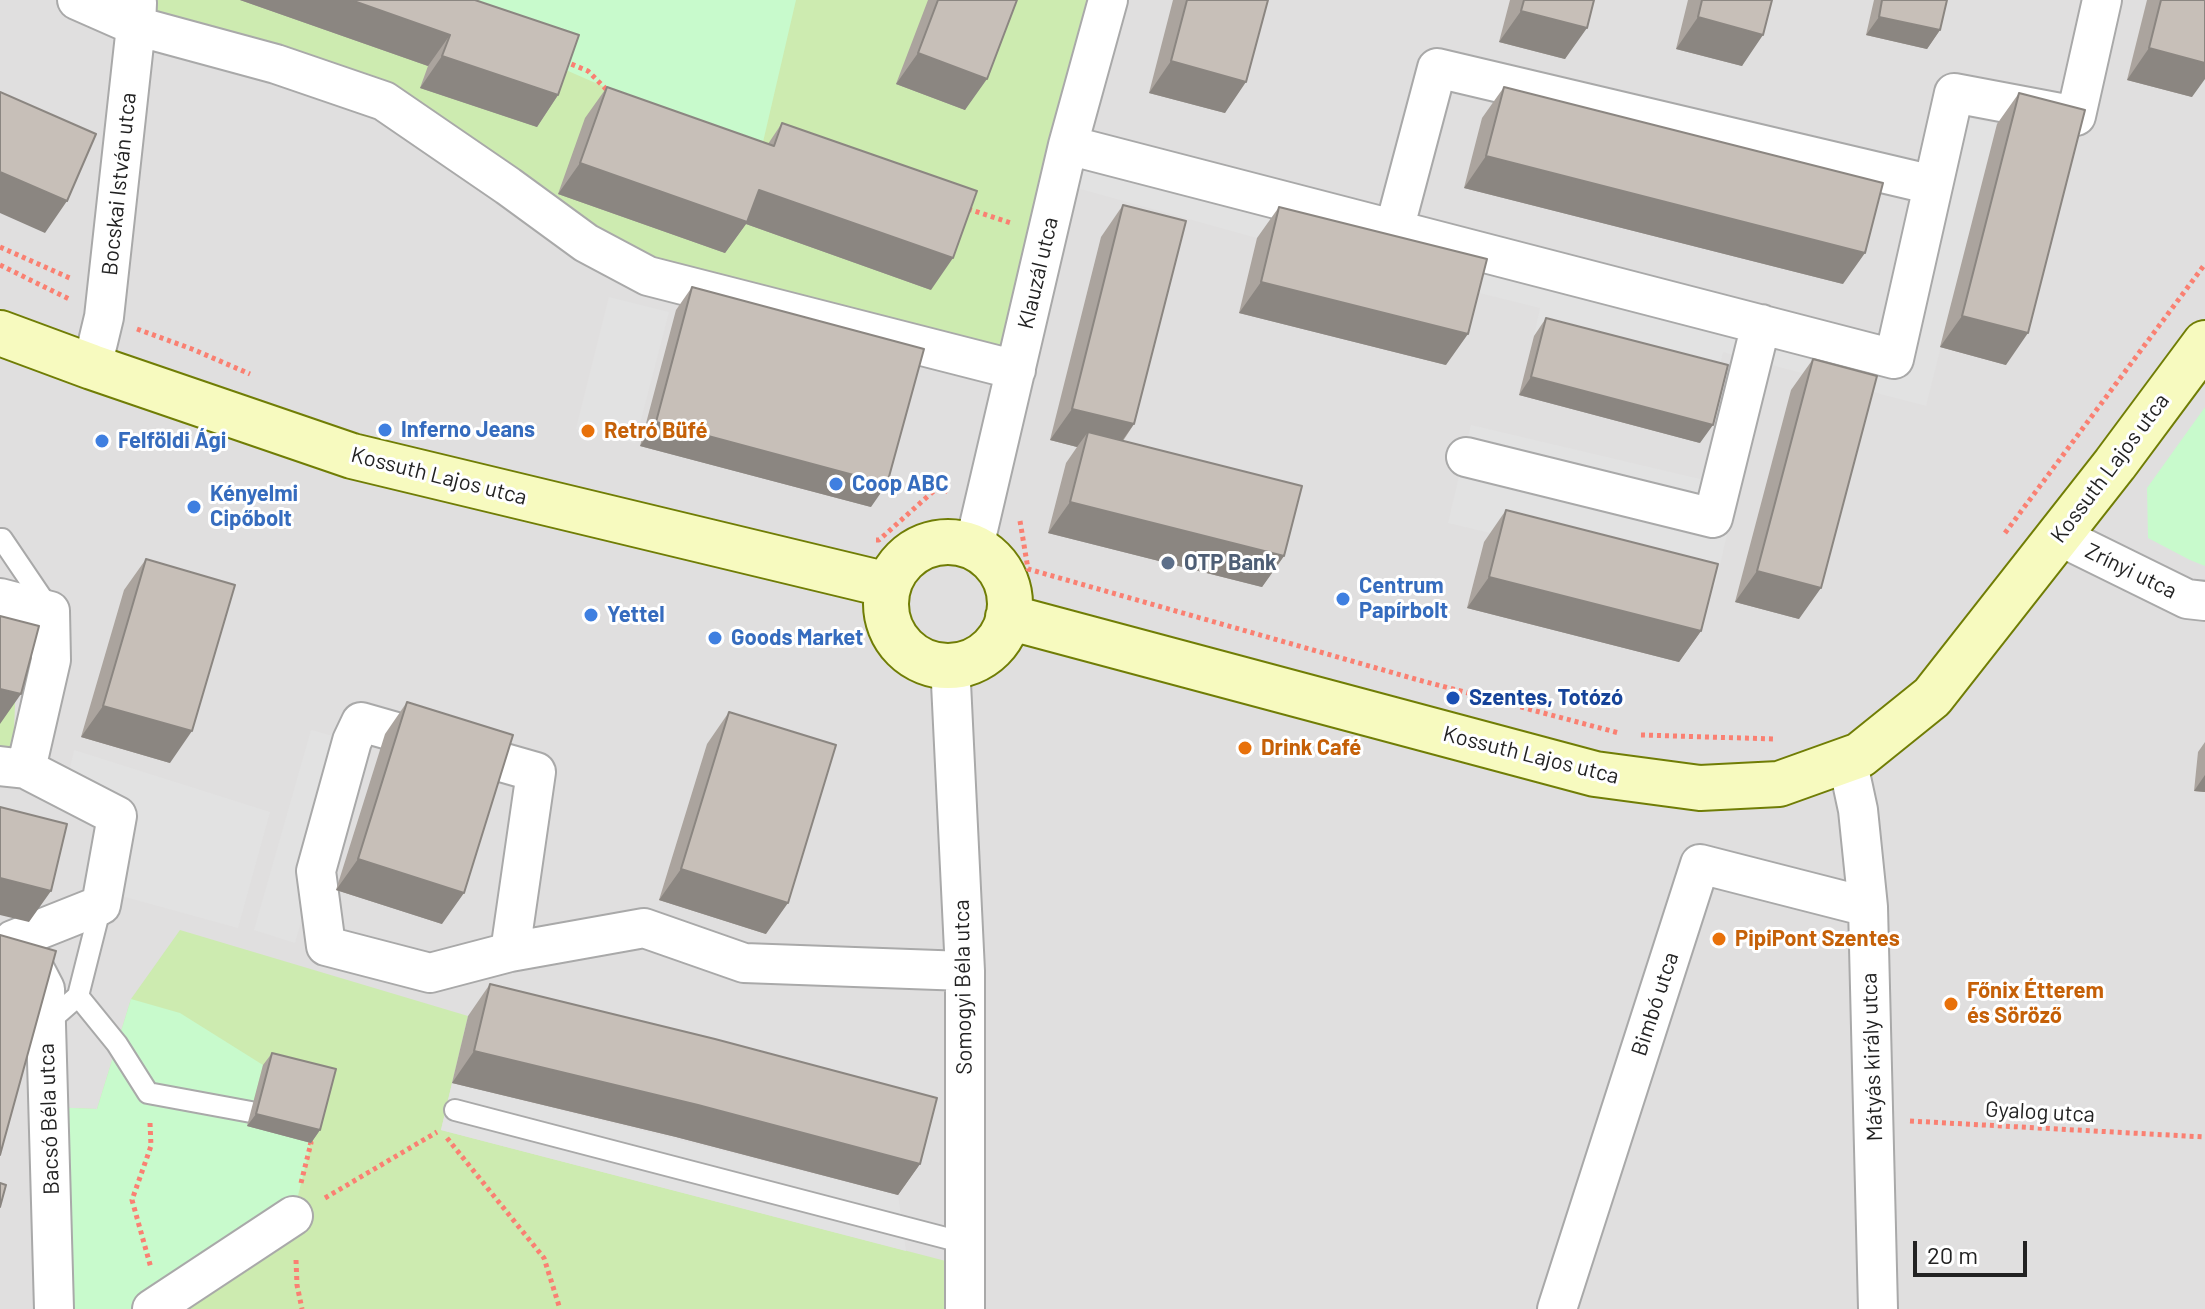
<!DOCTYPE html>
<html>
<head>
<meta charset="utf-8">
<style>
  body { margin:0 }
  #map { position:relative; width:2205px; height:1309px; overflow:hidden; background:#f2efe9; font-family:Barlow,sans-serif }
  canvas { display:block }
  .scale { position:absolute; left:1913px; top:1241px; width:114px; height:36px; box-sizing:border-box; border:4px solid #222; border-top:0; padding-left:10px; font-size:24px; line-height:28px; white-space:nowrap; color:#222; -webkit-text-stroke:6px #fff; paint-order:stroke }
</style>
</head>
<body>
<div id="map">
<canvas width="2205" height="1309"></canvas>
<div class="scale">20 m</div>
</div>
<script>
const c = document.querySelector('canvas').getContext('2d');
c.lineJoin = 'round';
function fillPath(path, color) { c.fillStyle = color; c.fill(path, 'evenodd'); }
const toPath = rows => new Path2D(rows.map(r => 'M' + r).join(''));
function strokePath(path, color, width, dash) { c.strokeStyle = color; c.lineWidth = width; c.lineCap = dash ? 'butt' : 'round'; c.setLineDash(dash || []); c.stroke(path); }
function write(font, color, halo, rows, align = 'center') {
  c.font = font + ' Barlow,sans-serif'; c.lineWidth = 6; c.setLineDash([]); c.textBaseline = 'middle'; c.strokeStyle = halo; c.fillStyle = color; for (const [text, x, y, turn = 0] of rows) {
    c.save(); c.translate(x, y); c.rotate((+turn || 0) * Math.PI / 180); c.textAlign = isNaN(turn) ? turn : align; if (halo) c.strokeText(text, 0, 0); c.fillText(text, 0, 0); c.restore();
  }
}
fillPath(toPath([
  [0,0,2205,0,2205,1309,0,1309]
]), '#e0dfdf');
fillPath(toPath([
  [137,0,1108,0,1016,370,648,276,384,101,136,26],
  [0,609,17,657,13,754,0,753],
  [180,930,468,1016,441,1130,965,1266,965,1309,54,1309,48,1107,97,1109,131,999]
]), '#cdebb0');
fillPath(toPath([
  [406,0,796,0,760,155],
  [2205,407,2205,566,2190,560,2148,538,2147,488],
  [131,999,180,1013,263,1065,251,1112,311,1143,293,1216,141,1309,54,1309,48,1107,97,1109]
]), '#c8facc');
fillPath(toPath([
  [1949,114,1997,124,1926,406,1723,352,1716,383,1534,336,1540,308,1257,238,1059,183,1068,145,1893,358],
  [609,297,669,312,635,443,576,429],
  [1471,425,1738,488,1715,586,1448,523],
  [311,730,352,741,295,943,254,930],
  [74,750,270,812,238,928,118,895,117,816,68,778],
  [452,1083,898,1195,906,1251,441,1130]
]), '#e2e2e2');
const lane = toPath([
  [0,539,2,539,50,610],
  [78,996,117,1044,148,1093,251,1112],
  [46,1024,78,996,101,905],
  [455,1110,965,1243]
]);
const street = toPath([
  [77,0,136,26,276,64,384,101,508,186,586,243,648,276,1016,370],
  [1068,145,1894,359,1954,93,2076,116,2102,0],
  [1394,230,1437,68,1933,185],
  [92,367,104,317,136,26,137,3],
  [1466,457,1713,518,1761,324],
  [2059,536,2187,599,2205,601],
  [974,547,1068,145,1108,0],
  [0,598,50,611,51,660,26,769],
  [953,665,951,683,965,971,965,1309],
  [1847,759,1858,810,1868,907,1878,1309],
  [0,766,26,769,117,816,101,905,13,940,32,964,45,989,54,1309],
  [510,952,430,973,326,946,316,871,352,741,361,722,536,772,510,952,644,928,744,963,965,971],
  [152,1309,293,1216],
  [1557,1309,1700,864,1868,907]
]);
const secondary = toPath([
  [0,333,92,367,352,456,888,585],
  '886 604a62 62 0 1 1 124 0a62 62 0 1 1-124 0Z',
  [1008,617,1595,774,1700,788,1779,784,1860,755,1932,697,2115,464,2205,343]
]);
strokePath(lane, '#a9a9a9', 24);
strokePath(street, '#a9a9a9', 42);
strokePath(secondary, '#707d05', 48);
strokePath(toPath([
  [564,61,588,71,611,94],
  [968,209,1011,223],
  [0,247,72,279],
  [0,265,69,299],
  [137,329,192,349,250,374],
  [1020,521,1028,569,1415,679,1619,733],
  [2005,533,2205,264],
  [876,540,879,540,937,488,950,492],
  [1641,735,1775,739],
  [1910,1121,2205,1137],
  [150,1123,151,1146,132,1200,151,1268],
  [447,1138,544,1258,560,1309],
  [301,1183,311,1143,307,1142],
  [325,1198,437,1132],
  [296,1260,297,1285,302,1309]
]), '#fa8072', 5, [4, 4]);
strokePath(lane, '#fff', 20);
strokePath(street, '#fff', 38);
strokePath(secondary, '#f7fabf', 44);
fillPath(toPath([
  [240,0,475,0,558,95,537,127,420,88,428,66],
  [928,0,1017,0,965,110,896,84],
  [1173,0,1268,0,1225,113,1149,93],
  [1510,0,1594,0,1565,59,1499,42],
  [1688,0,1772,0,1742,66,1676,49],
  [1874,0,1947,0,1940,30,1927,49,1866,35],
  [2147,0,2205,0,2192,97,2127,80],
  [607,87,768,144,782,123,931,290,746,224,725,253,558,194,585,118],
  [1504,87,1843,284,1464,188,1482,118],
  [2019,93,2006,365,1940,347,1997,124],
  [1123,205,1134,424,1123,441,1284,556,1262,587,1048,533,1066,463,1077,447,1050,440,1101,237],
  [1279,207,1446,365,1239,313,1257,238],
  [692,287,871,507,640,446,676,310],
  [1546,318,1700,443,1519,395,1534,336],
  [1813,359,1799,619,1735,602,1791,390],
  [1506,510,1701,631,1679,662,1467,608,1484,542],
  [146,559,170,763,81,737,124,590],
  [407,702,442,924,336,890,385,734],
  [729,712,766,934,659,900,707,744],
  [2205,742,2205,792,2194,791,2198,752],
  [490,984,920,1164,898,1195,676,1137,452,1083,468,1016],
  [272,1053,320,1130,311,1143,247,1126,263,1065]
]), '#aba49e');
fillPath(toPath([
  [240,0,351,0,450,35,428,66],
  [1521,11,1587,28,1565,59,1499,42],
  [1698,17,1763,35,1742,66,1676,49],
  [1879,17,1940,30,1927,49,1866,35],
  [2149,48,2205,63,2205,79,2192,97,2127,80],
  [918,53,987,79,965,110,896,84],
  [442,56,558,95,537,127,420,88],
  [1171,61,1246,82,1225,113,1149,93],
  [1486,156,1865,253,1843,284,1464,188],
  [580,163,759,190,953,258,931,290,746,224,725,253,558,194],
  [0,172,67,201,45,233,0,213],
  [1261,282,1468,334,1446,365,1239,313],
  [1962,316,2028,333,2006,365,1940,347],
  [1531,377,1713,425,1700,443,1519,395],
  [1072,409,1134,424,1112,455,1088,432,1077,447,1050,440],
  [656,422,887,484,871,507,640,446],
  [1070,502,1284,556,1262,587,1048,533],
  [1757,571,1821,588,1799,619,1735,602],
  [1489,577,1701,631,1679,662,1467,608],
  [0,689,21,694,0,724],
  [103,706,192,731,170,763,81,737],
  [2205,775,2205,792,2194,791],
  [358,859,464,893,442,924,336,890],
  [681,869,788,903,766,934,659,900],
  [0,878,51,891,29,922,0,915],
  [474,1051,698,1105,920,1164,898,1195,676,1137,452,1083],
  [256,1114,320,1130,311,1143,247,1126]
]), '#8b8681');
const building = toPath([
  [351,0,475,0,579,35,558,95,442,56,450,35,351,0],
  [938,0,1017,0,987,79,918,53,938,0],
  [1187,0,1268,0,1246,82,1171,61,1187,0],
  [1524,0,1594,0,1587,28,1521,11,1524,0],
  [1702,0,1772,0,1763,35,1698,17,1702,0],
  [1882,0,1947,0,1940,30,1879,17,1882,0],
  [2161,0,2205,0,2205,63,2149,48,2161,0],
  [607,87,774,146,782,123,977,191,953,258,759,190,747,222,580,163,607,87],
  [1504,87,1883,183,1865,253,1486,156,1504,87],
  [0,92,96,134,67,201,0,172,0,92],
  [2019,93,2085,110,2028,333,1962,316,2019,93],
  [1123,205,1186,221,1134,424,1072,409,1123,205],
  [1279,207,1487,259,1468,334,1261,282,1279,207],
  [692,287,924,349,887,484,656,422,692,287],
  [1546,318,1728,365,1713,425,1531,377,1546,318],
  [1813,359,1877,376,1821,588,1757,571,1813,359],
  [1088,432,1302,486,1284,556,1070,502,1088,432],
  [1506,510,1718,564,1701,631,1489,577,1506,510],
  [146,559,235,585,192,731,103,706,146,559],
  [0,616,39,626,21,694,0,689,0,616],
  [407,702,513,735,464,893,358,859,407,702],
  [729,712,836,745,788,903,681,869,729,712],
  [0,807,67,824,51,891,0,878,0,807],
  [0,935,56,951,0,1155,0,935],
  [490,984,715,1039,937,1098,920,1164,698,1105,474,1051,490,984],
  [272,1053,336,1069,320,1130,256,1114,272,1053],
  [0,1183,6,1185,0,1207,0,1183]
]);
fillPath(building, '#c7bfb8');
strokePath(building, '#8b8681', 2);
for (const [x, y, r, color] of [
  [385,430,8,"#3f7fe0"],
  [588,431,8,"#e8710a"],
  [102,441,8,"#3f7fe0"],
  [836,484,8,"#3f7fe0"],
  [194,507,8,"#3f7fe0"],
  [1168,563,8,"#5c6f8a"],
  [1343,599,8,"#3f7fe0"],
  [591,615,8,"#3f7fe0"],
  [715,638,8,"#3f7fe0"],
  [1453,698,8,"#1a4fb4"],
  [1245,748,8,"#e8710a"],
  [1719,939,8,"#e8710a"],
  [1951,1004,8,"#e8710a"]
]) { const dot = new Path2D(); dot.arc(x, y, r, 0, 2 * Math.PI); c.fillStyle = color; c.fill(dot); strokePath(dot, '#fff', 3); }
write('22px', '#222', '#fff', [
  ["Bocskai István utca",119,184,-84],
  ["Klauzál utca",1038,273,-77],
  ["Kossuth Lajos utca",2110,468,-53],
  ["Kossuth Lajos utca",439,476,14],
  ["Zrínyi utca",2131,571,26],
  ["Kossuth Lajos utca",1531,755,14],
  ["Somogyi Béla utca",963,987,-91],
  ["Bimbó utca",1655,1004,-72],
  ["Mátyás király utca",1872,1057,-92],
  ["Gyalog utca",2040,1112,3],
  ["Bacsó Béla utca",49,1119,-92]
]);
write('bold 22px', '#366cbe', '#fff', [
  ["Inferno Jeans",401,430],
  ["Felföldi Ági",118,441],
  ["Coop ABC",852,484],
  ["Kényelmi",210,494],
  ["Cipőbolt",210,519],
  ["Centrum",1359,586],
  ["Papírbolt",1359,611],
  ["Yettel",607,615],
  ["Goods Market",731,638]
], 'left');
write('bold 22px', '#c56008', '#fff', [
  ["Retró Büfé",604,431],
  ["Drink Café",1261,748],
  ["PipiPont Szentes",1735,939],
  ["Főnix Étterem",1967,991],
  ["és Söröző",1967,1016]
], 'left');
write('bold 22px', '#4e5e75', '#fff', [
  ["OTP Bank",1184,563]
], 'left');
write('bold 22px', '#164399', '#fff', [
  ["Szentes, Totózó",1469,698]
], 'left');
</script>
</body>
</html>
